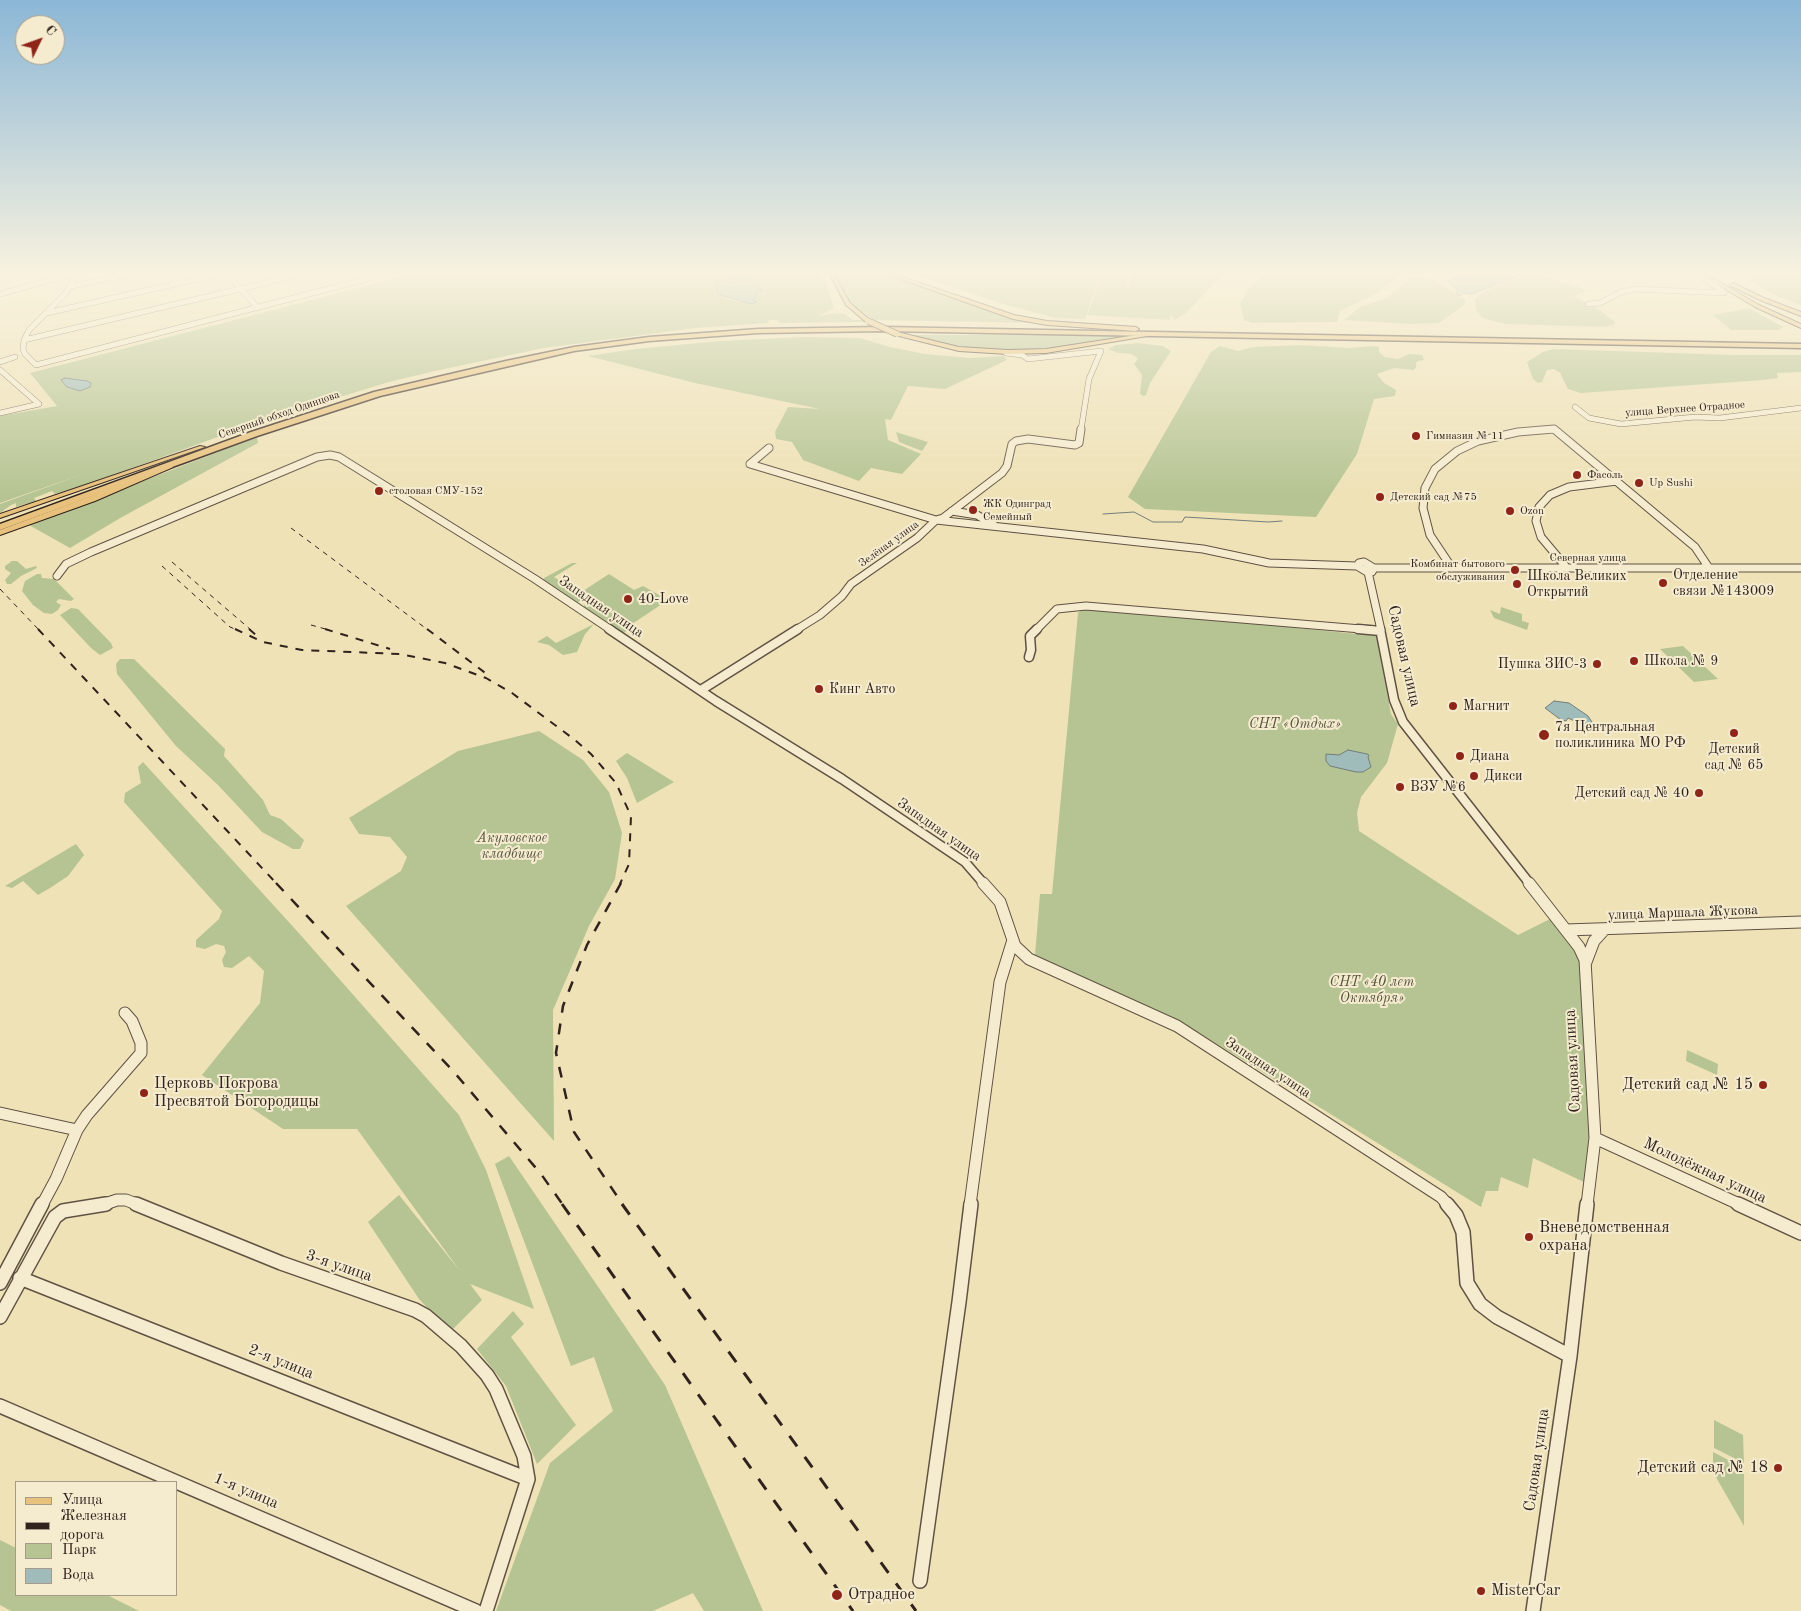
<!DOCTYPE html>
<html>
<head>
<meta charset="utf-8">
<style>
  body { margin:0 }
  #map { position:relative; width:1801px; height:1611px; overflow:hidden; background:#efe2b7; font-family:"Old Standard TT",serif }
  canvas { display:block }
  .legend { position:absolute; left:15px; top:1481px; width:162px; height:115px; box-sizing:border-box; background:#f5ecd0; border:1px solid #a69b88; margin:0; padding:6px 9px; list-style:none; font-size:15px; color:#30221c }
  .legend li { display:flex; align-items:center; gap:10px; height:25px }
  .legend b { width:25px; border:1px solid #a69b88 }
  .north { position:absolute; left:15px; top:15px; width:50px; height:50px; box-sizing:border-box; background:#f5ecd0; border:1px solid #a69b88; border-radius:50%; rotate:48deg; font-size:14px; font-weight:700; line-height:20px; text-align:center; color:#30221c }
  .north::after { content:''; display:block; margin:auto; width:18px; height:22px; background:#8f2418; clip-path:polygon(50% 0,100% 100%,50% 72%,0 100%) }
</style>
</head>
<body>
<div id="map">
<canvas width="1801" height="1611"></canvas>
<ul class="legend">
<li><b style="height:6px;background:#e8c17c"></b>Улица</li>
<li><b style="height:6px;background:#30221c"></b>Железная дорога</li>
<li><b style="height:14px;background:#b5c492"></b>Парк</li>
<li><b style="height:14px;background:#9fbbba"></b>Вода</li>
</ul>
<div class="north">С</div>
</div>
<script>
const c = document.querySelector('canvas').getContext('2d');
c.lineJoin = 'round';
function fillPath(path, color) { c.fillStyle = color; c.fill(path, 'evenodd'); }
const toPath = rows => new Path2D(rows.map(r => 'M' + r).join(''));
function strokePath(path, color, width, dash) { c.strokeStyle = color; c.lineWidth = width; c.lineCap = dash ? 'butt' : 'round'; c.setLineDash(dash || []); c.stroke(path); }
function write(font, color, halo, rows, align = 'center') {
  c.font = font + ' "Old Standard TT",serif'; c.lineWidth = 4; c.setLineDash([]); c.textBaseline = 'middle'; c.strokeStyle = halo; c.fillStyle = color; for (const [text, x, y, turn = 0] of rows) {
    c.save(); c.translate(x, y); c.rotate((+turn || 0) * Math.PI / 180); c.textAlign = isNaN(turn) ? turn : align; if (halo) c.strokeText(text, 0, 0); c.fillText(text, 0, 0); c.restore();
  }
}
fillPath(toPath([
  [393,271,719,271,729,274,730,279,734,280,733,283,720,280,727,299,750,304,756,301,753,300,757,296,755,293,761,289,749,283,740,271,815,271,825,280,834,308,819,316,834,313,845,314,853,320,864,320,867,322,779,323,778,320,769,320,768,323,696,328,544,348,435,371,389,382,262,421,85,485,55,494,52,491,34,498,36,501,16,507,16,503,11,505,0,513,0,504,86,473,0,503,0,416,57,406,30,373,400,277],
  [833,271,876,271,994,313,1037,323,873,320,853,304,844,293],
  [906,271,1098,271,1097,284,1085,319,1056,318,1003,304],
  [1100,271,1129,271,1127,288,1129,289,1131,271,1226,271,1186,313,1174,320,1171,314,1170,320,1087,315,1099,283],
  [1269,271,1426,271,1402,274,1377,293,1340,311,1337,322,1251,323,1244,320,1240,304,1248,289],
  [1737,271,1801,271,1801,305,1775,295,1755,284,1750,278],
  [1534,274,1582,288,1586,292,1578,294,1575,297,1600,310,1615,322,1615,324,1606,327,1505,324,1482,318,1476,310,1475,299,1481,294,1500,284],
  [1412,276,1432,279,1466,300,1464,305,1439,323,1412,324,1344,320,1360,307,1387,298],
  [1749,308,1783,327,1779,330,1731,330,1713,315],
  [908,335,1143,335,1058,347,1009,350,982,349,944,344],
  [803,337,860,338,890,347,925,354,970,358,1004,356,1007,360,945,389,908,386,891,420,885,419,888,440,921,454,902,474,871,468,859,481,803,460,792,442,776,439,775,432,788,407,820,409,695,383,588,356,635,349,720,341],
  [1138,343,1163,346,1171,351,1150,383,1146,395,1143,396,1140,394,1142,375,1134,364,1138,359,1132,354,1118,353,1108,349,1116,345],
  [1301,345,1350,348,1373,346,1379,347,1379,352,1385,357,1398,359,1409,354,1422,355,1424,360,1418,361,1416,363,1416,368,1413,370,1394,368,1377,374,1384,383,1396,390,1395,396,1374,399,1357,454,1316,517,1145,509,1128,497,1211,352,1220,346,1238,351,1253,347],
  [1553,349,1735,355,1801,355,1801,372,1777,373,1778,378,1763,380,1581,393,1568,389,1560,373,1554,369,1547,370,1542,382,1538,383,1533,379,1527,362,1543,352],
  [896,432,928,442,922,451,899,442],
  [257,437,258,443,122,517,70,548,29,525],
  [12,561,17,561,26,569,36,566,37,568,21,576,11,584,7,584,5,580,11,573,5,569,5,566],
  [572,563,577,563,554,577,585,597,577,603,543,581,544,578],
  [37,574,41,574,42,578,54,579,74,599,71,601,59,599,56,602,61,605,58,610,52,614,44,613,33,605,22,591,25,581],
  [609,574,634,590,643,586,668,600,632,624,580,593],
  [589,599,632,626,624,633,583,607],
  [1086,606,1376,636,1391,714,1398,724,1387,763,1361,797,1357,813,1359,831,1518,935,1552,918,1580,953,1589,1136,1586,1183,1533,1158,1528,1188,1501,1177,1498,1191,1486,1191,1481,1207,1180,1021,1035,956,1040,894,1052,894,1078,613],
  [1501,607,1522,614,1522,621,1529,623,1527,630,1494,618,1490,610,1500,614],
  [71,608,78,609,111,643,113,648,100,655,91,648,60,615],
  [594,624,585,634,577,652,563,655,549,645,537,642,547,636,556,643],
  [1683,646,1718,679,1694,682,1660,649],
  [120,659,134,659,225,749,224,756,263,800,270,815,281,819,304,840,300,849,293,849,262,832,218,785,176,746,117,674,116,664],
  [539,731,583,760,609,792,622,833,615,879,589,926,553,1010,554,1141,346,906,401,871,407,857,390,837,359,834,349,818,458,751],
  [627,753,674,782,637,803,627,778,616,761],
  [143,762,297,931,459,1115,486,1170,534,1309,470,1284,482,1300,450,1332,419,1299,368,1222,399,1195,460,1271,357,1129,283,1129,202,1075,260,1003,264,971,249,956,232,968,224,967,222,960,226,952,224,946,216,944,205,949,196,947,196,940,219,919,222,911,124,802,125,793,141,783,138,767],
  [76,844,84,855,68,876,50,888,38,895,23,881,12,888,5,886],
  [1687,1050,1718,1064,1717,1075,1686,1061],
  [509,1156,665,1385,763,1611,704,1611,693,1593,653,1611,496,1611,550,1463,613,1411,594,1357,571,1366,495,1164],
  [513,1311,524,1324,511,1337,576,1425,537,1464,506,1386,477,1349],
  [1714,1420,1743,1435,1744,1463,1714,1448],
  [1713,1452,1744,1468,1744,1526,1713,1472],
  [0,1540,16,1548,16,1595,107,1595,139,1611,11,1611,0,1605]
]), '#b5c492');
const water = toPath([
  [719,271,740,271,743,275,747,275,753,279,749,280,749,282,762,290,756,293,757,296,753,300,757,302,750,304,718,294,715,282,725,280,733,283,734,281,728,279,729,274,719,271],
  [1472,271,1540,271,1520,275,1472,294,1463,293,1460,296,1456,294,1458,291,1447,281,1472,271],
  [65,378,87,381,91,383,90,387,80,391,67,387,61,380,65,378],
  [1554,701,1569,703,1588,716,1592,722,1583,725,1568,718,1566,721,1561,720,1545,708,1554,701],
  [1348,750,1367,754,1369,755,1368,757,1371,767,1363,772,1356,772,1330,766,1326,761,1326,754,1339,755,1348,750]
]);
fillPath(water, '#9fbbba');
strokePath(water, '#737e7b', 1);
strokePath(toPath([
  [1103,514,1134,512,1153,522,1182,522,1185,517,1268,522,1282,521]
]), '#737e7b', 1);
const minorFar4 = toPath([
  [79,271,65,294,29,330,24,340,23,349,25,354,36,365,378,276],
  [225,271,258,308],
  [1692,271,1724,292],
  [71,286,147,271],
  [0,294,78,272],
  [1588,304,1600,303,1621,292,1635,289,1724,293],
  [47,313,232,271],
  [24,340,316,271],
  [1006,353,1022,355,1028,359,1101,351,1089,379,1081,430],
  [0,362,15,357],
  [0,370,39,404,0,413],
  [1575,407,1589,418,1621,424,1695,417,1720,418,1801,408],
  [1544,430,1555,430]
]);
const minorFar3 = toPath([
  [769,448,750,464,936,520,917,538,851,584,842,596,820,615,796,630],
  [952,511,977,515,994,525],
  [936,520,1203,549,1269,563,1357,566,1367,572,1372,572,1374,568],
  [936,520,943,518,1002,473,1007,466,1012,444,1016,441,1028,439,1075,445,1079,443,1081,429],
  [1357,566,1359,563,1364,562,1374,568],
  [1374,568,1801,568],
  [1452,568,1430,535,1423,508,1425,488,1435,469,1457,451,1478,441,1518,432,1554,429,1695,547,1709,568],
  [1567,568,1541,537,1536,521,1539,507,1550,495,1569,487,1617,481],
  [1368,572,1381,630],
  [57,576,66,564,91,552,317,457,330,455,339,457,535,579,611,630],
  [1036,630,1057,609,1086,606,1373,630]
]);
const minorFar2 = toPath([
  [609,629,716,701,842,779,965,862,984,884],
  [1358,629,1380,631],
  [1380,629,1394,700,1403,722,1530,884],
  [1029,657,1031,650,1030,636,1037,629],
  [701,690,798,629]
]);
const minorFar1 = toPath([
  [983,883,1000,902,1015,946,1029,959,1177,1026,1441,1197,1448,1205],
  [1529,883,1579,947,1585,960,1595,1138,1587,1205],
  [1566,930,1801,922],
  [1586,962,1594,941,1604,930],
  [0,1113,77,1130],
  [1595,1138,1741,1205],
  [42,1205,56,1179,77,1130,87,1115,141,1053,141,1043,132,1021,125,1013],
  [102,1205,117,1200,126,1200,139,1205],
  [970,1205,1000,982,1013,940]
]);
const minor = toPath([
  [136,1204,281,1263,415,1310,426,1316,461,1346,487,1375,496,1389,524,1456,528,1479,486,1611],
  [1447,1204,1456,1215,1463,1232,1467,1283,1480,1304,1497,1317,1570,1356],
  [1738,1204,1801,1233],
  [20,1278,528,1479],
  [0,1283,42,1204],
  [0,1317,55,1217,63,1211,106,1204],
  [0,1406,476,1611],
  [920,1581,959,1302,971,1204],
  [1533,1611,1570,1356,1587,1204]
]);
const major = toPath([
  [828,271,832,271,850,303,870,320,870,322,866,322,846,305,828,271],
  [878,271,885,271,1014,315,1047,321,1136,327,1139,329,1136,331,1047,325,1013,319,878,271],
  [1695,271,1701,271,1759,305,1801,324,1801,328,1755,307,1695,271],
  [1733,283,1764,298,1801,312,1801,316,1760,300,1731,286,1730,285,1733,283],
  [897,332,959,347,1008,350,1046,349,1156,332,1159,334,1046,353,1008,354,959,351,895,335,895,333,897,332],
  [200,446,205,447,0,518,0,514,200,446],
  [169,465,173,467,171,468,95,501,0,535,0,530,89,497,169,465]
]);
const highway = toPath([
  [883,327,1801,344,1801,348,883,331,758,333,649,341,574,351,380,396,257,436,0,530,0,524,251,432,374,392,506,361,574,347,649,337,758,329,883,327]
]);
strokePath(minorFar4, '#605243', 6);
strokePath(minorFar3, '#605243', 9);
strokePath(minorFar2, '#605243', 11);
strokePath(minorFar1, '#605243', 13);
strokePath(minor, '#605243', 16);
strokePath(major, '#30221c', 2);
strokePath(highway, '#30221c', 3);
strokePath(minorFar4, '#f5ecd0', 5);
strokePath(minorFar3, '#f5ecd0', 7);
strokePath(minorFar2, '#f5ecd0', 8);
strokePath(minorFar1, '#f5ecd0', 11);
strokePath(minor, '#f5ecd0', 13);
fillPath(major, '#e8c17c');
fillPath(highway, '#e8c17c');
strokePath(toPath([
  [291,528,428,630],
  [172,562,251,630],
  [162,566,230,627,237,630],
  [0,589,39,630],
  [311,625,329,630]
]), '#30221c', 1, [5, 5]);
strokePath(toPath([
  [38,629,277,884],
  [235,629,263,642,302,650,400,654,445,663,486,678,512,693,575,740,591,754,616,783,631,816,629,864,620,884],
  [249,629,256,635],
  [325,629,390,649],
  [427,629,488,675]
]), '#30221c', 2, [8, 8]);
strokePath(toPath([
  [276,883,454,1072,541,1174,563,1205],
  [621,883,587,945,563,1006,556,1053,574,1132,623,1205]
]), '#30221c', 2.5, [11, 11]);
strokePath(toPath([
  [562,1204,853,1611],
  [622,1204,916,1611]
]), '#30221c', 3, [13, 13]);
const majorBridge = toPath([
  [868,321,897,334]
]);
strokePath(majorBridge, '#30221c', 7, []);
strokePath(majorBridge, '#e8c17c', 5.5);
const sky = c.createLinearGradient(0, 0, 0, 496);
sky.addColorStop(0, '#8bb7d6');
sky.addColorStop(0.55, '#f8f2df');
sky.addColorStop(1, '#f8f2df00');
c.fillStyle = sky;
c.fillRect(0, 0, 1801, 496);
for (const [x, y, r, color] of [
  [1416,436,5,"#8f2418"],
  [1577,475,5,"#8f2418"],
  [1639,483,5,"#8f2418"],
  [379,491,5,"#8f2418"],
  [1380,497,5,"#8f2418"],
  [973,510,5,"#8f2418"],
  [1510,511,5,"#8f2418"],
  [1515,570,5,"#8f2418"],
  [1663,583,5,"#8f2418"],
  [1517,584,5,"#8f2418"],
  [628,599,5,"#8f2418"],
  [1634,661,5,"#8f2418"],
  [1597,664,5,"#8f2418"],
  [819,689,5,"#8f2418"],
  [1453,706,5,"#8f2418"],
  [1734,733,5,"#8f2418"],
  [1544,735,6,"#8f2418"],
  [1460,756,5,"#8f2418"],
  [1474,776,5,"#8f2418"],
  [1400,787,5,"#8f2418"],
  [1699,793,5,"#8f2418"],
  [1763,1085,5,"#8f2418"],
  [144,1093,5,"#8f2418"],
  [1529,1237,5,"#8f2418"],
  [1778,1468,5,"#8f2418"],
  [1481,1591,5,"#8f2418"],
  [837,1595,6,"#8f2418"]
]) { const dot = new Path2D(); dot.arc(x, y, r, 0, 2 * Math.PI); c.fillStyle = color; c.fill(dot); strokePath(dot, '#f5ecd0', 2); }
write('11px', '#30221c', '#f5ecd0', [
  ["улица Верхнее Отрадное",1685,409,-4],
  ["Северный обход Одинцова",279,415,-19],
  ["Зелёная улица",889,544,-36],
  ["Северная улица",1588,558]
]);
write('11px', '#30221c', '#f5ecd0', [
  ["Гимназия № 11",1426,436],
  ["Фасоль",1587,475],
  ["Up Sushi",1649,483],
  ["столовая СМУ-152",389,491],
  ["Детский сад №75",1390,497],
  ["ЖК Одинград",983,504],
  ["Семейный",983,517],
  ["Ozon",1520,511],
  ["Комбинат бытового",1505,564,"right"],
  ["обслуживания",1505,577,"right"]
], 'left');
write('14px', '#30221c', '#f5ecd0', [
  ["Отделение",1673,575],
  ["связи №143009",1673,591],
  ["Школа Великих",1527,576],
  ["Открытий",1527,592],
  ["40-Love",638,599],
  ["Школа № 9",1644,661],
  ["Пушка ЗИС-3",1587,664,"right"],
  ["Кинг Авто",829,689],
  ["Магнит",1463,706],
  ["7я Центральная",1555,727],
  ["поликлиника МО РФ",1555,743],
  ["Детский",1734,749,"center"],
  ["сад № 65",1734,765,"center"],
  ["Диана",1470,756],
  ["Дикси",1484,776],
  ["ВЗУ №6",1410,787],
  ["Детский сад № 40",1689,793,"right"]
], 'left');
write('14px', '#30221c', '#f5ecd0', [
  ["Западная улица",601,607,34],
  ["Западная улица",939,830,35],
  ["улица Маршала Жукова",1683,913,-2],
  ["Западная улица",1268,1068,33]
]);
write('italic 14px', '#58533f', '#f5ecd0', [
  ["СНТ «Отдых»",1295,724],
  ["Акуловское",512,838],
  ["кладбище",512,854],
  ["СНТ «40 лет",1372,982],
  ["Октября»",1372,998]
]);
write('16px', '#30221c', '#f5ecd0', [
  ["Садовая улица",1404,656,77],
  ["Садовая улица",1573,1061,-93],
  ["Молодёжная улица",1705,1171,25],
  ["3-я улица",339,1266,19],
  ["2-я улица",281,1362,22],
  ["Садовая улица",1537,1460,-82],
  ["1-я улица",246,1491,23]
]);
write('16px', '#30221c', '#f5ecd0', [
  ["Церковь Покрова",154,1084],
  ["Пресвятой Богородицы",154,1102],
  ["Детский сад № 15",1753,1085,"right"],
  ["Вневедомственная",1539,1228],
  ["охрана",1539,1246],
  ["Детский сад № 18",1768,1468,"right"],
  ["MisterCar",1491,1591],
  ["Отрадное",848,1595]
], 'left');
</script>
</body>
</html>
